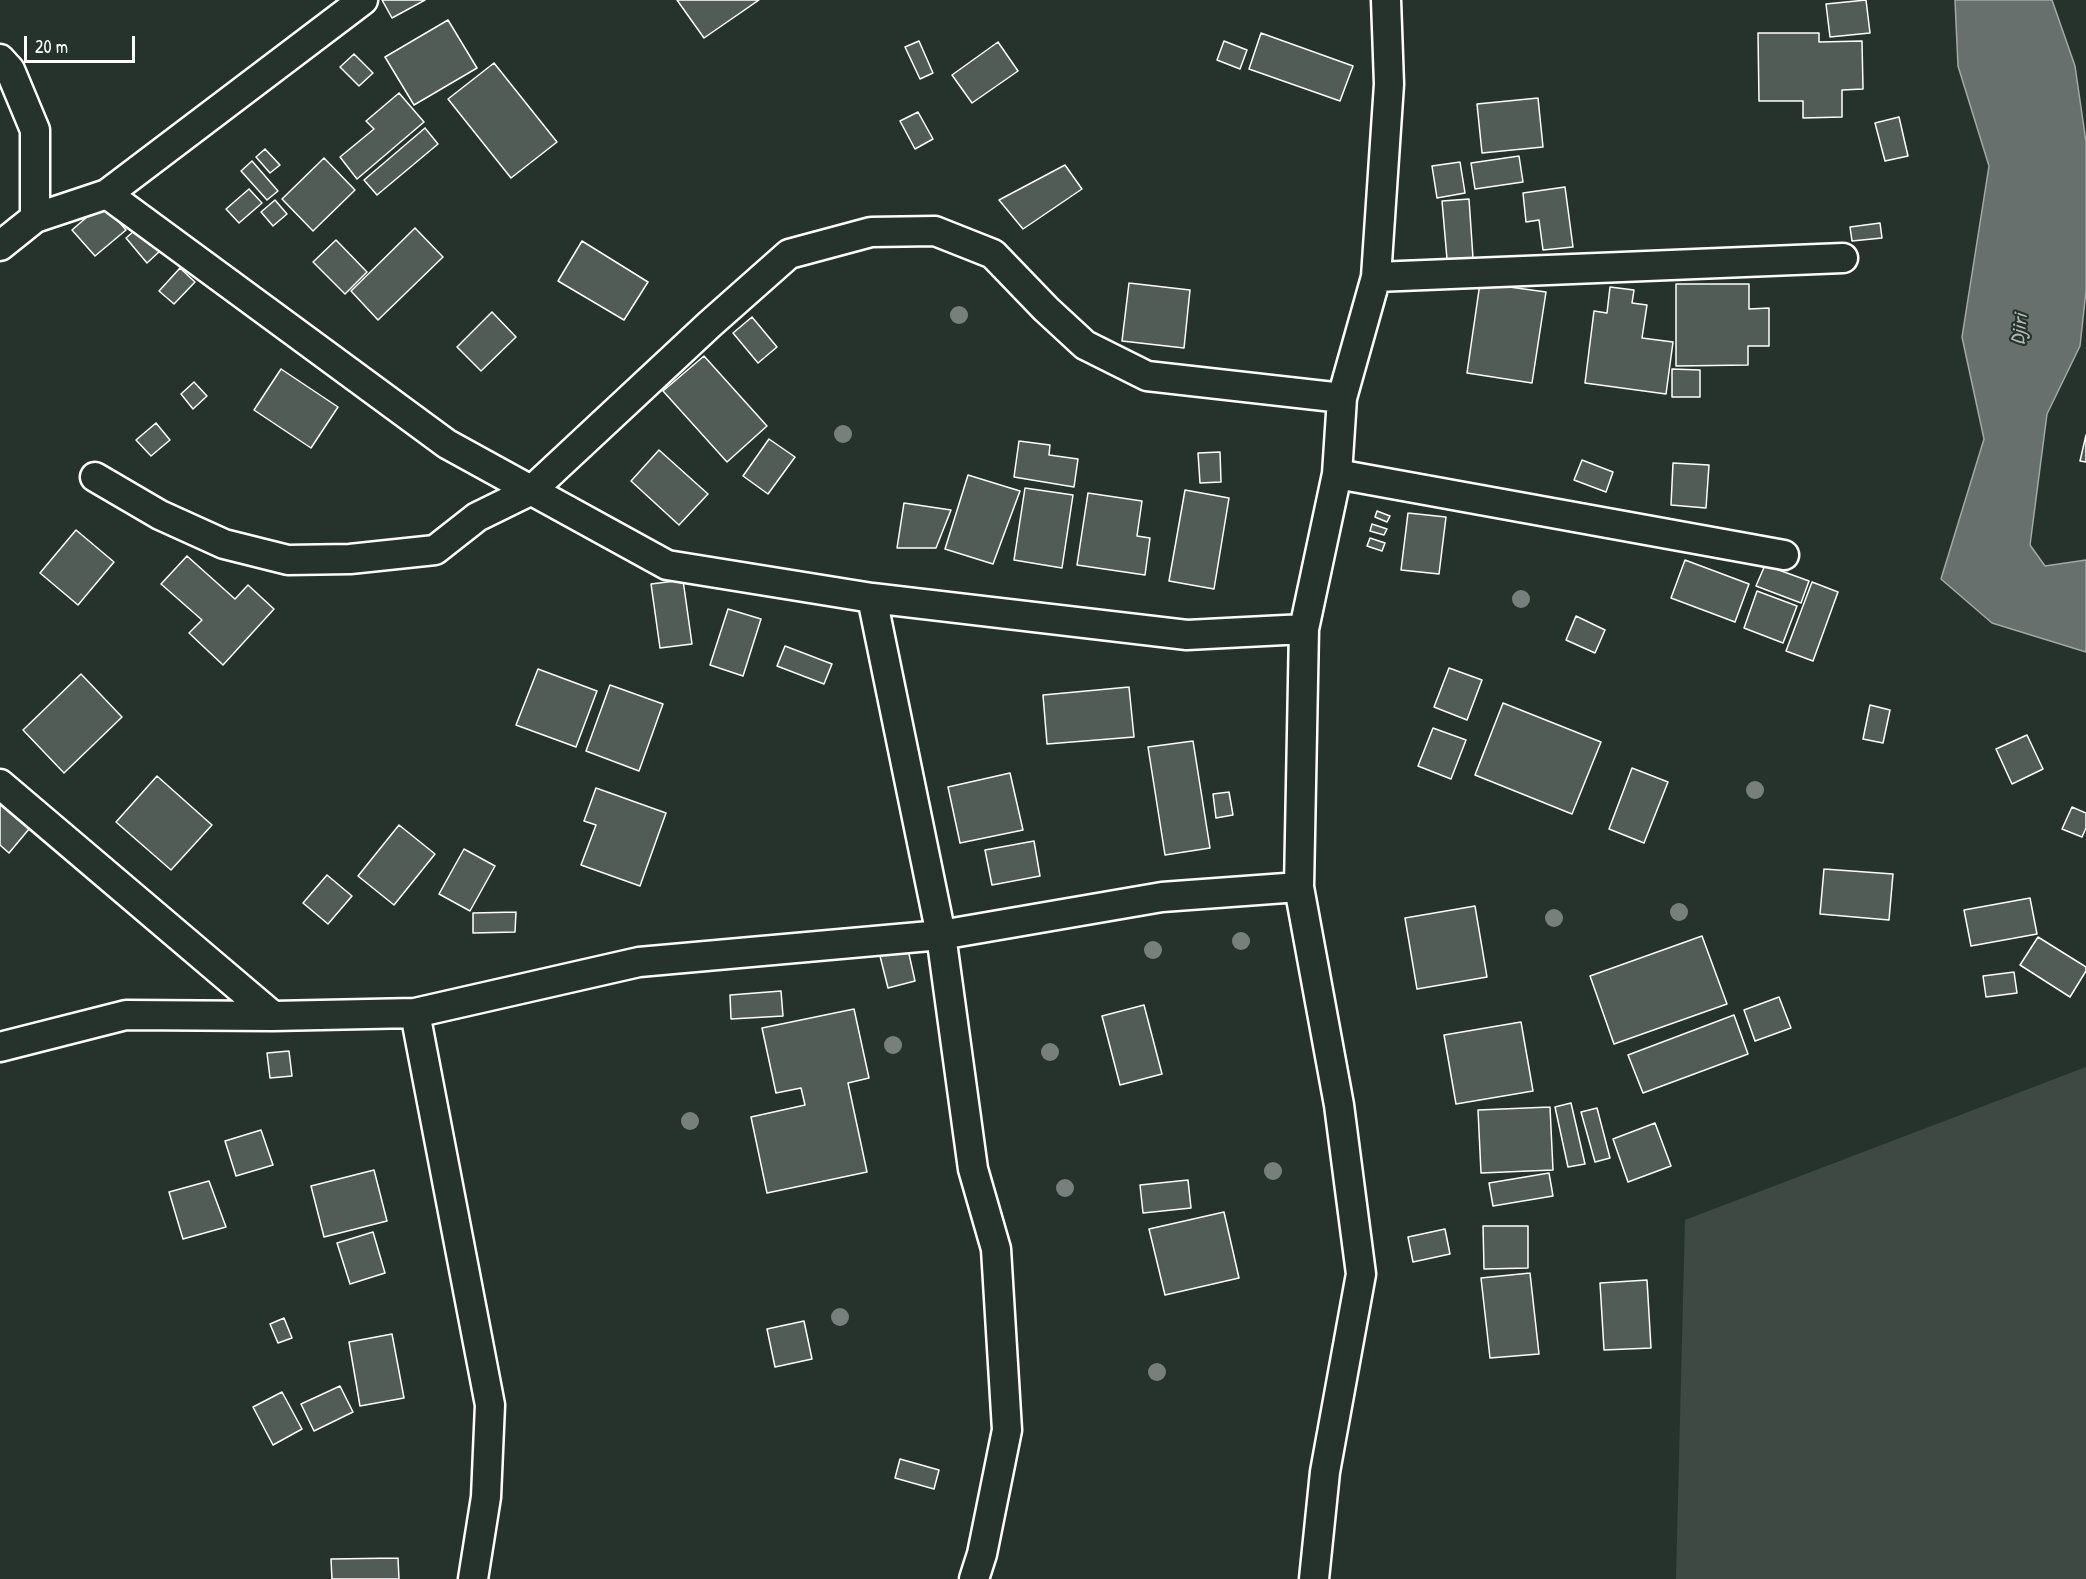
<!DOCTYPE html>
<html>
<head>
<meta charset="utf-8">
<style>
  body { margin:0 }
  #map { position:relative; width:2086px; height:1579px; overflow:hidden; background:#26332d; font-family:"Patrick Hand",sans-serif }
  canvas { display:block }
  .scale { position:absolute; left:24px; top:36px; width:111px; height:27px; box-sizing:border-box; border:3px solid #fff; border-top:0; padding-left:8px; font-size:18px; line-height:21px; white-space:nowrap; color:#fff; -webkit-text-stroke:4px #26332d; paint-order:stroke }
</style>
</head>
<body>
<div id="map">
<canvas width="2086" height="1579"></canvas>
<div class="scale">20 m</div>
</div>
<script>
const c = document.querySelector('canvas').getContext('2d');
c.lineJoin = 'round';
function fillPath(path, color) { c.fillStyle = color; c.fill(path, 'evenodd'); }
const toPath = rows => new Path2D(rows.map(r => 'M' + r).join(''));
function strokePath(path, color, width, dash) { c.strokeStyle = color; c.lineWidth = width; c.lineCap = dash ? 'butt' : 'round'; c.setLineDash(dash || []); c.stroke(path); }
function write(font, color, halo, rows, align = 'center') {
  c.font = font + ' "Patrick Hand",sans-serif'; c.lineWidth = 4.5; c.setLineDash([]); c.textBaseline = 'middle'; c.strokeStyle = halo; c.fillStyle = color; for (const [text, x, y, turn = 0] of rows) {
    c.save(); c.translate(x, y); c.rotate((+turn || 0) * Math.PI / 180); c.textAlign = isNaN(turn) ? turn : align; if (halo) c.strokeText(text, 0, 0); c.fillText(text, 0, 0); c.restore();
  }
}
fillPath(toPath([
  [2086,1067,2086,1579,1676,1579,1685,1220]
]), '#3e4944');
const water = toPath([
  [1955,0,2052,0,2075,66,2086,142,2086,291,2080,346,2047,414,2030,545,2045,566,2086,560,2086,652,1992,623,1941,579,1984,439,1962,337,1989,166,1958,66,1955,0]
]);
fillPath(water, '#67706c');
strokePath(water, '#a4a9a7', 1.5);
const building = toPath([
  [382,0,425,0,392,18,382,0],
  [677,0,759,0,704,38,677,0],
  [1866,0,1870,33,1830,37,1826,4,1866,0],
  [448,20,477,68,414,105,385,57,448,20],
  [1261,33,1353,66,1340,101,1249,69,1261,33],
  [1758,33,1819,33,1819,42,1862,41,1863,89,1842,90,1842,117,1803,118,1803,101,1759,101,1758,33],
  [919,41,933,73,920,79,905,47,919,41],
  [1224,41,1247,50,1240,69,1217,60,1224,41],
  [998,42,1018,71,972,103,952,75,998,42],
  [354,54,373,73,359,86,340,67,354,54],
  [494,63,557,142,511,178,448,99,494,63],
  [399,93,424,122,357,179,340,157,374,129,366,121,399,93],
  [1538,98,1543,147,1482,153,1477,104,1538,98],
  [918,112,933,139,915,149,900,121,918,112],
  [1899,117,1908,156,1885,161,1875,123,1899,117],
  [425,128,438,144,377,195,364,180,425,128],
  [265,149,280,165,270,173,256,157,265,149],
  [1519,156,1523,182,1475,189,1471,163,1519,156],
  [324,158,355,190,313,231,282,199,324,158],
  [252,161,278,191,267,200,241,171,252,161],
  [1460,162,1465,193,1437,198,1432,166,1460,162],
  [1065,165,1082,189,1023,229,999,200,1065,165],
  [1565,187,1573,247,1543,250,1539,220,1526,222,1523,193,1565,187],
  [249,189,262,203,239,223,226,209,249,189],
  [1469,199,1473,258,1447,259,1442,201,1469,199],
  [275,200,287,214,273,226,261,212,275,200],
  [103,203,126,230,95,256,72,230,103,203],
  [1880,223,1882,238,1852,241,1850,227,1880,223],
  [141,225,161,250,147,263,126,238,141,225],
  [415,228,443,257,378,320,351,291,415,228],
  [336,240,367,272,345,294,313,262,336,240],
  [582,241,648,282,624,320,558,281,582,241],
  [180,268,195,282,174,304,159,291,180,268],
  [1129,283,1190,290,1184,348,1122,341,1129,283],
  [1480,283,1546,292,1532,383,1467,373,1480,283],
  [1676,284,1749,284,1749,309,1769,308,1769,346,1748,346,1748,365,1676,366,1676,284],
  [1610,287,1634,290,1632,303,1647,305,1642,338,1673,342,1666,394,1585,383,1594,311,1607,313,1610,287],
  [492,312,516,337,481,371,457,347,492,312],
  [752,317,777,347,758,363,733,333,752,317],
  [704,356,767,426,727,462,663,391,704,356],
  [281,369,338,407,311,448,254,410,281,369],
  [1672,369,1700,370,1700,397,1672,397,1672,369],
  [194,382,207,396,193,409,181,394,194,382],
  [156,423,170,440,151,456,136,440,156,423],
  [2086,435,2086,462,2080,461,2086,435],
  [769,439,795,457,768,494,743,476,769,439],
  [1019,441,1050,445,1049,455,1078,459,1074,487,1014,477,1019,441],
  [659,450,708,494,679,525,631,481,659,450],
  [1220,452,1221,482,1200,483,1198,453,1220,452],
  [1582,460,1613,472,1606,492,1574,480,1582,460],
  [1673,463,1709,465,1706,508,1671,505,1673,463],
  [968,475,1020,491,993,564,945,549,968,475],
  [1025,488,1073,495,1062,568,1014,560,1025,488],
  [1185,490,1229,498,1214,589,1169,581,1185,490],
  [1088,493,1142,501,1137,536,1150,538,1145,575,1077,565,1088,493],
  [904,503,951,510,936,548,897,548,904,503],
  [1377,511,1390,516,1387,522,1375,517,1377,511],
  [1408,513,1446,517,1439,574,1401,570,1408,513],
  [1372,524,1387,529,1384,535,1370,531,1372,524],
  [76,530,114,562,78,605,40,573,76,530],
  [1370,538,1385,543,1382,551,1367,546,1370,538],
  [187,556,235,599,248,585,274,609,223,665,189,633,202,620,161,584,187,556],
  [1685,560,1749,584,1735,622,1671,598,1685,560],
  [1765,565,1809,581,1801,603,1756,586,1765,565],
  [683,580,692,644,660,648,651,584,683,580],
  [1812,582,1838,592,1813,661,1786,651,1812,582],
  [1757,591,1797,606,1783,643,1744,628,1757,591],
  [728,609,761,619,743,676,710,665,728,609],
  [1576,616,1605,630,1595,653,1566,640,1576,616],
  [785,646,832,664,824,684,777,666,785,646],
  [1449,668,1482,680,1467,720,1434,707,1449,668],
  [538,669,597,691,576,747,516,725,538,669],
  [81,674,122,717,64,773,23,730,81,674],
  [610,685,663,704,639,771,586,751,610,685],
  [1129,687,1134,737,1047,744,1043,695,1129,687],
  [1503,703,1601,742,1572,814,1475,775,1503,703],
  [1870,705,1890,710,1883,743,1863,739,1870,705],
  [1433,728,1466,740,1451,779,1418,766,1433,728],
  [2027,735,2043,769,2012,784,1996,749,2027,735],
  [1193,741,1210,848,1165,855,1148,747,1193,741],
  [1632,768,1668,782,1644,843,1609,829,1632,768],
  [1010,773,1023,830,960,843,948,787,1010,773],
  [157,776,212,825,171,870,116,822,157,776],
  [596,788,666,813,640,886,581,865,596,825,584,821,596,788],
  [1229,792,1233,815,1216,818,1213,794,1229,792],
  [0,797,34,823,9,853,0,845,0,797],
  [2072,807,2086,813,2086,828,2082,837,2062,829,2072,807],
  [399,825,435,854,394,905,358,876,399,825],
  [1034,841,1040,876,992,885,985,850,1034,841],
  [464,849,495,866,470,911,439,894,464,849],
  [1824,869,1893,874,1889,920,1820,914,1824,869],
  [327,875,352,896,328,924,303,903,327,875],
  [2030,898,2037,934,1971,946,1964,910,2030,898],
  [1475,906,1487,977,1417,989,1405,918,1475,906],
  [516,912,515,932,473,933,473,913,516,912],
  [1702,936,1727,1004,1614,1044,1590,976,1702,936],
  [2038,937,2086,967,2086,971,2070,997,2020,965,2038,937],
  [907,945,915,981,888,988,879,952,907,945],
  [2014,972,2017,993,1986,997,1983,976,2014,972],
  [781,991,783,1016,731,1019,730,995,781,991],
  [1779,997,1791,1028,1755,1041,1744,1010,1779,997],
  [1144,1005,1162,1074,1120,1085,1102,1016,1144,1005],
  [854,1009,869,1078,848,1083,867,1172,767,1193,751,1117,805,1105,801,1088,776,1093,762,1028,854,1009],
  [1734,1015,1748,1054,1643,1093,1628,1055,1734,1015],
  [1521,1022,1533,1091,1456,1104,1444,1035,1521,1022],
  [289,1051,292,1076,270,1078,267,1053,289,1051],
  [1571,1103,1585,1164,1568,1167,1555,1107,1571,1103],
  [1550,1107,1553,1170,1481,1173,1478,1110,1550,1107],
  [1597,1108,1610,1158,1595,1162,1581,1112,1597,1108],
  [1655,1123,1671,1166,1628,1182,1613,1139,1655,1123],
  [261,1130,273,1165,236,1176,225,1141,261,1130],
  [374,1170,387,1221,324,1237,311,1186,374,1170],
  [1549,1173,1553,1196,1493,1206,1489,1183,1549,1173],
  [1188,1180,1191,1208,1143,1213,1140,1185,1188,1180],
  [209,1181,226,1227,183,1239,169,1192,209,1181],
  [1224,1212,1239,1278,1165,1295,1149,1229,1224,1212],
  [1483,1226,1528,1226,1528,1268,1484,1269,1483,1226],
  [1445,1229,1450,1254,1413,1262,1408,1237,1445,1229],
  [373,1232,385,1273,350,1284,337,1243,373,1232],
  [1530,1273,1539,1354,1490,1358,1481,1278,1530,1273],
  [1647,1280,1651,1348,1604,1350,1600,1283,1647,1280],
  [284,1318,292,1338,278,1343,270,1324,284,1318],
  [804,1321,812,1359,775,1367,767,1329,804,1321],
  [392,1334,404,1398,360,1406,349,1342,392,1334],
  [340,1386,353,1412,314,1431,301,1404,340,1386],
  [282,1392,302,1429,273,1445,253,1407,282,1392],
  [900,1459,939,1470,934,1489,895,1478,900,1459],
  [398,1558,399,1579,332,1579,331,1559,398,1558]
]);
fillPath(building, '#515c57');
strokePath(building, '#fff', 1.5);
const minor = toPath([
  [0,59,10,70,35,130,35,218],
  [107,194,447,444,667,565,872,598,1187,635,1304,629],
  [0,246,35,218,107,194,363,0],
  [1376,277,1843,258],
  [1337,474,1784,555],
  [95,477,160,515,224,544,288,560,350,559,435,550,477,517,532,490,710,324,789,254,871,232,935,231,993,254,1046,309,1085,345,1147,376,1342,398],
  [872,598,941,935,973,1169,996,1249,1007,1430,982,1554,974,1579],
  [0,784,273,1016],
  [415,1013,490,1405,486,1497,473,1579],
  [0,1047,126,1015,273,1016,415,1013,639,962,941,935,1162,897,1299,887],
  [1314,1579,1325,1472,1361,1274,1339,1105,1299,887,1304,629,1337,474,1342,398,1376,277,1389,84,1386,0]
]);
strokePath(minor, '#fff', 33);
strokePath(minor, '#26332d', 28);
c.fillStyle = '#78807d';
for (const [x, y] of [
  [959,315],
  [843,434],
  [1521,599],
  [1755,790],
  [1679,912],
  [1554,918],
  [1241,941],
  [1153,950],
  [893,1045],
  [1050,1052],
  [690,1121],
  [1273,1171],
  [1065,1188],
  [840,1317],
  [1157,1372]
]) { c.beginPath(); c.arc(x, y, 9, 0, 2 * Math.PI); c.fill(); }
write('italic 20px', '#b3b8b6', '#26332d', [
  ["Djiri",2020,329,-84]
]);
</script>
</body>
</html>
